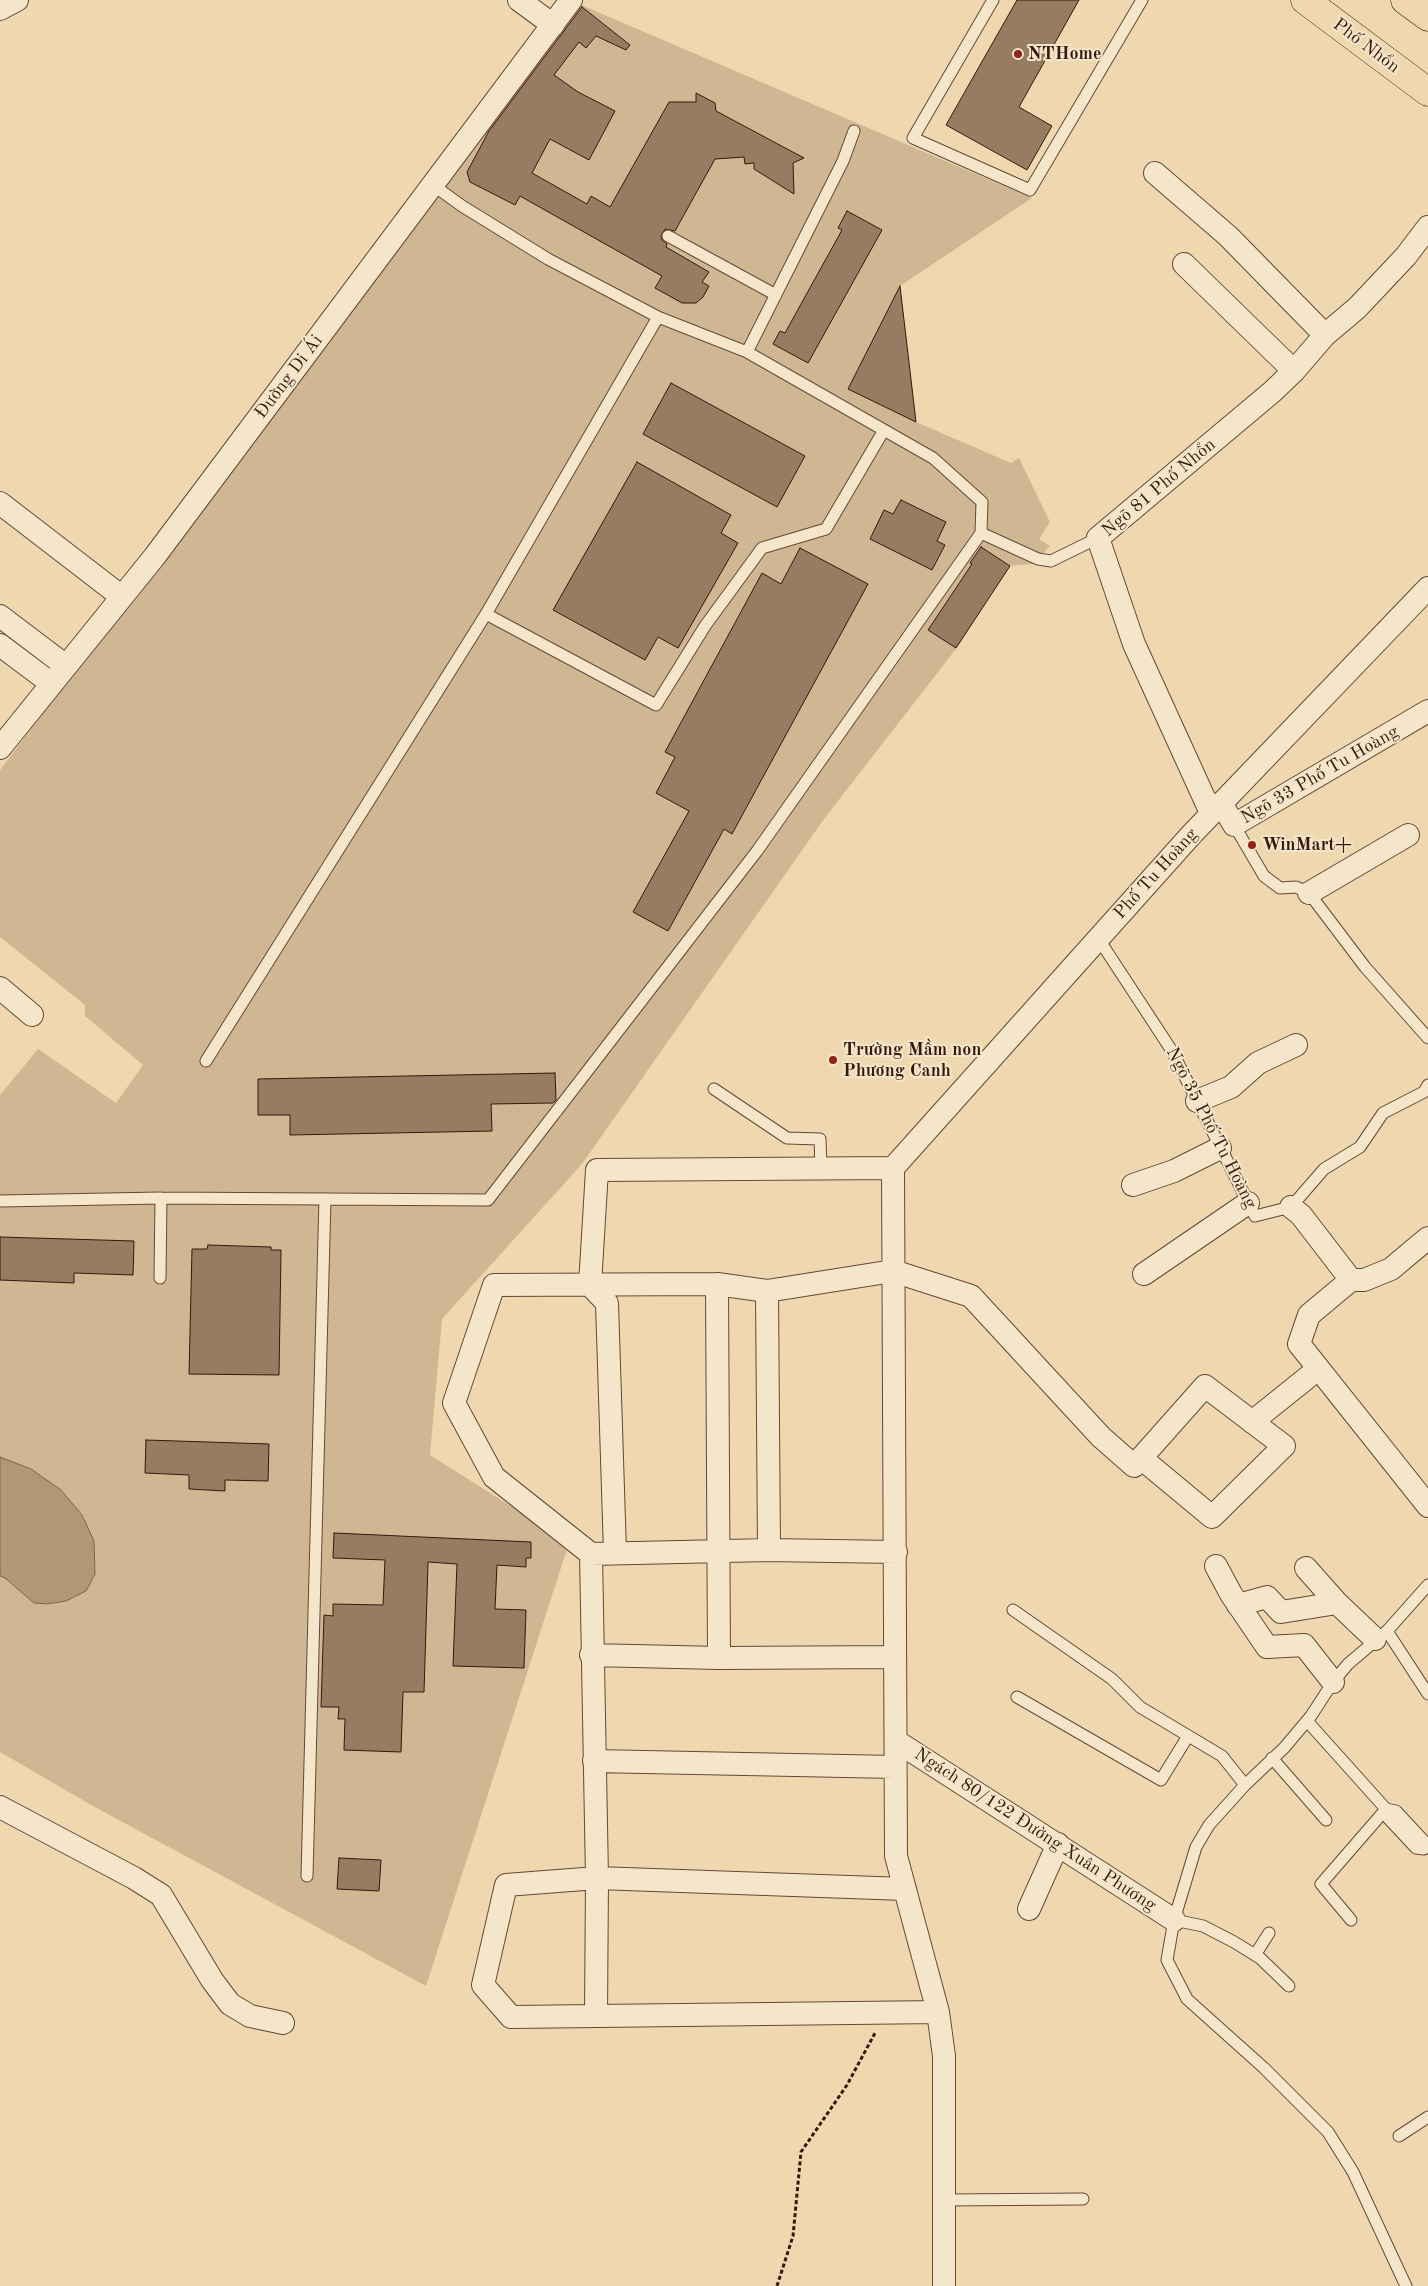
<!DOCTYPE html>
<html>
<head>
<meta charset="utf-8">
<style>
  body { margin:0 }
  canvas { display:block; background:#efd8af }
</style>
</head>
<body>
<canvas width="1428" height="2286"></canvas>
<script>
const c = document.querySelector('canvas').getContext('2d');
c.lineJoin = 'round';
function fillPath(path, color) { c.fillStyle = color; c.fill(path, 'evenodd'); }
const toPath = rows => new Path2D(rows.map(r => 'M' + r).join(''));
function strokePath(path, color, width, dash) { c.strokeStyle = color; c.lineWidth = width; c.lineCap = dash ? 'butt' : 'round'; c.setLineDash(dash || []); c.stroke(path); }
function write(font, color, halo, rows, align = 'center') {
  c.font = font + ' "Old Standard TT",serif'; c.lineWidth = 4; c.setLineDash([]); c.textBaseline = 'middle'; c.strokeStyle = halo; c.fillStyle = color; for (const [text, x, y, turn = 0] of rows) {
    c.save(); c.translate(x, y); c.rotate((+turn || 0) * Math.PI / 180); c.textAlign = isNaN(turn) ? turn : align; if (halo) c.strokeText(text, 0, 0); c.fillText(text, 0, 0); c.restore();
  }
}
fillPath(toPath([
  [579,4,1032,198,900,286,916,422,1011,463,1019,458,1050,522,1039,539,1050,546,1033,564,1010,566,956,649,824,819,582,1164,442,1319,430,1455,569,1543,426,1986,93,1806,0,1752,0,1095,38,1049,116,1103,143,1065,85,1016,85,1005,0,937,0,770]
]), '#d0b793');
const water = toPath([
  [0,1457,31,1469,61,1490,82,1515,94,1541,95,1574,86,1591,66,1601,47,1604,34,1603,5,1578,0,1576,0,1457]
]);
fillPath(water, '#b09778');
strokePath(water, '#7f644d', 1);
const building = toPath([
  [1017,0,1079,0,1019,107,1052,126,1027,170,946,125,1017,0],
  [582,7,630,45,626,50,596,36,586,48,579,42,554,75,578,92,615,111,589,160,550,139,532,173,587,204,591,196,610,207,669,102,696,102,696,93,715,103,716,111,804,158,793,163,794,194,754,169,754,163,745,164,744,157,715,159,675,231,665,229,661,236,662,240,667,244,666,247,709,272,702,282,709,286,703,297,696,303,682,303,655,288,662,276,520,196,515,205,470,182,467,172,489,131,582,7],
  [847,211,882,230,808,363,773,344,780,331,785,333,842,230,838,228,847,211],
  [900,286,916,422,848,389,900,286],
  [671,383,805,456,777,507,643,434,671,383],
  [637,462,731,515,721,533,738,543,678,648,658,637,645,660,553,610,637,462],
  [901,500,946,522,937,541,945,545,932,570,870,539,884,510,893,514,901,500],
  [981,547,1010,566,956,648,928,630,972,564,970,563,981,547],
  [800,548,868,584,732,834,724,829,668,931,633,912,689,811,656,793,675,757,665,752,762,573,781,584,800,548],
  [555,1073,556,1100,553,1103,491,1104,492,1131,290,1135,290,1115,258,1115,258,1079,555,1073],
  [0,1237,134,1241,133,1275,74,1273,74,1283,0,1280,0,1237],
  [208,1245,271,1247,271,1250,281,1250,279,1375,189,1374,192,1249,207,1249,208,1245],
  [146,1440,269,1444,268,1481,225,1480,225,1491,189,1489,189,1475,145,1473,146,1440],
  [334,1533,531,1542,531,1558,526,1558,526,1567,497,1565,495,1609,526,1610,524,1668,453,1666,457,1564,428,1562,424,1692,403,1692,401,1752,344,1750,345,1719,338,1719,339,1707,321,1707,324,1615,333,1616,333,1604,383,1605,385,1560,333,1558,334,1533],
  [339,1858,381,1860,379,1891,337,1889,339,1858]
]);
fillPath(building, '#967c61');
strokePath(building, '#36180d', 1);
const lane = toPath([
  [993,0,913,138,1030,190,1142,0],
  [433,185,462,206,548,259,658,317,747,352,933,458,982,502,981,533,1038,559,1051,561,1098,538],
  [668,236,776,295],
  [747,352,843,161,854,131],
  [486,614,656,705,705,626,762,548,826,529,884,430],
  [1234,825,1264,876,1280,888,1296,887,1309,893,1365,967,1428,1038],
  [1098,938,1172,1051,1255,1216,1291,1207,1324,1169,1360,1147,1383,1113,1424,1092,1428,1085],
  [206,1061,486,614,658,317],
  [714,1089,787,1138,820,1139,821,1169],
  [0,1201,161,1198,488,1200,757,851,981,533],
  [160,1278,161,1198],
  [1013,1610,1112,1679,1140,1707,1222,1756,1245,1785],
  [1387,1631,1428,1694],
  [1017,1697,1161,1780,1188,1736],
  [1307,1721,1386,1809,1396,1811,1425,1842,1424,1849,1416,1848,1388,1818,1386,1809],
  [1272,1758,1326,1820],
  [307,1876,325,1199],
  [1174,1920,1203,1926,1234,1942,1260,1958,1289,1986],
  [1351,1920,1321,1884,1386,1809],
  [1255,1955,1269,1933],
  [1399,2136,1428,2117],
  [944,2200,1083,2199],
  [1406,2286,1353,2172,1328,2132,1264,2068,1187,1999,1167,1960,1174,1920,1196,1847,1209,1825,1245,1785,1284,1748,1311,1716,1333,1682,1348,1664,1387,1631,1428,1585]
]);
const street = toPath([
  [519,0,553,25],
  [0,9,17,0],
  [1155,173,1228,236,1325,335],
  [1184,264,1294,371],
  [0,503,122,597],
  [0,616,66,666],
  [0,645,52,684],
  [0,748,155,556,571,0],
  [1221,803,1234,825,1428,711],
  [1211,813,1134,644,1098,538,1272,392,1294,371,1325,335,1357,308,1406,256,1428,227],
  [1309,893,1408,835],
  [0,988,32,1015],
  [1197,1101,1231,1087,1258,1063,1296,1045],
  [893,1168,896,1856,938,2012,944,2056,944,2286],
  [893,1168,1191,835,1428,588],
  [1133,1185,1174,1171,1220,1148],
  [1291,1207,1301,1215,1351,1280],
  [1144,1274,1248,1203],
  [1351,1280,1309,1315,1299,1344,1428,1506],
  [1351,1280,1364,1280,1391,1269,1428,1238],
  [717,1284,719,1658],
  [767,1291,769,1550],
  [1252,1422,1318,1369],
  [615,1552,607,1303,590,1285,597,1170,893,1168],
  [896,1552,769,1550,591,1554,494,1477,454,1403,494,1285,717,1284,767,1291,893,1271,971,1296,1101,1437,1134,1466,1205,1386,1284,1446,1212,1517,1141,1458],
  [591,1554,597,1878,596,2016],
  [1216,1566,1231,1594,1267,1647,1304,1645,1333,1682],
  [1306,1568,1337,1603,1375,1639],
  [1238,1605,1267,1597,1281,1612,1337,1603],
  [591,1655,719,1658,894,1657],
  [896,1741,1174,1920],
  [594,1761,895,1767],
  [0,1807,134,1878,161,1895,212,1980,230,2004,250,2016,283,2023],
  [905,1889,597,1878,506,1885,483,1985,511,2017,938,2012],
  [1029,1909,1058,1844]
]);
const highway = toPath([
  [1305,0,1428,92],
  [1405,0,1428,17]
]);
strokePath(lane, '#644836', 13);
strokePath(street, '#644836', 24);
strokePath(highway, '#36180d', 29);
strokePath(toPath([
  [777,2286,793,2236,801,2152,847,2085,875,2033]
]), '#36180d', 3, [4, 2.5]);
strokePath(lane, '#f5e6cb', 11);
strokePath(street, '#f5e6cb', 22);
strokePath(highway, '#efd8af', 28);
for (const [x, y, r, color] of [
  [1018,54,5,"#8f2418"],
  [1252,845,5,"#8f2418"],
  [833,1060,5,"#8f2418"]
]) { const dot = new Path2D(); dot.arc(x, y, r, 0, 2 * Math.PI); c.fillStyle = color; c.fill(dot); strokePath(dot, '#f5e6cb', 2); }
write('18px', '#36180d', '#f5e6cb', [
  ["Phố Nhổn",1366,46,37],
  ["Đường Di Ái",289,377,-53],
  ["Ngõ 81 Phố Nhổn",1159,488,-40],
  ["Ngõ 33 Phố Tu Hoàng",1320,775,-30],
  ["Phố Tu Hoàng",1156,874,-48],
  ["Ngõ 35 Phố Tu Hoàng",1211,1128,63],
  ["Ngách 80/122 Đường Xuân Phương",1035,1830,33]
]);
write('bold 18px', '#36180d', '#f5e6cb', [
  ["NTHome",1028,54],
  ["WinMart+",1262,845],
  ["Trường Mầm non",843,1050],
  ["Phương Canh",843,1071]
], 'left');
</script>
</body>
</html>
